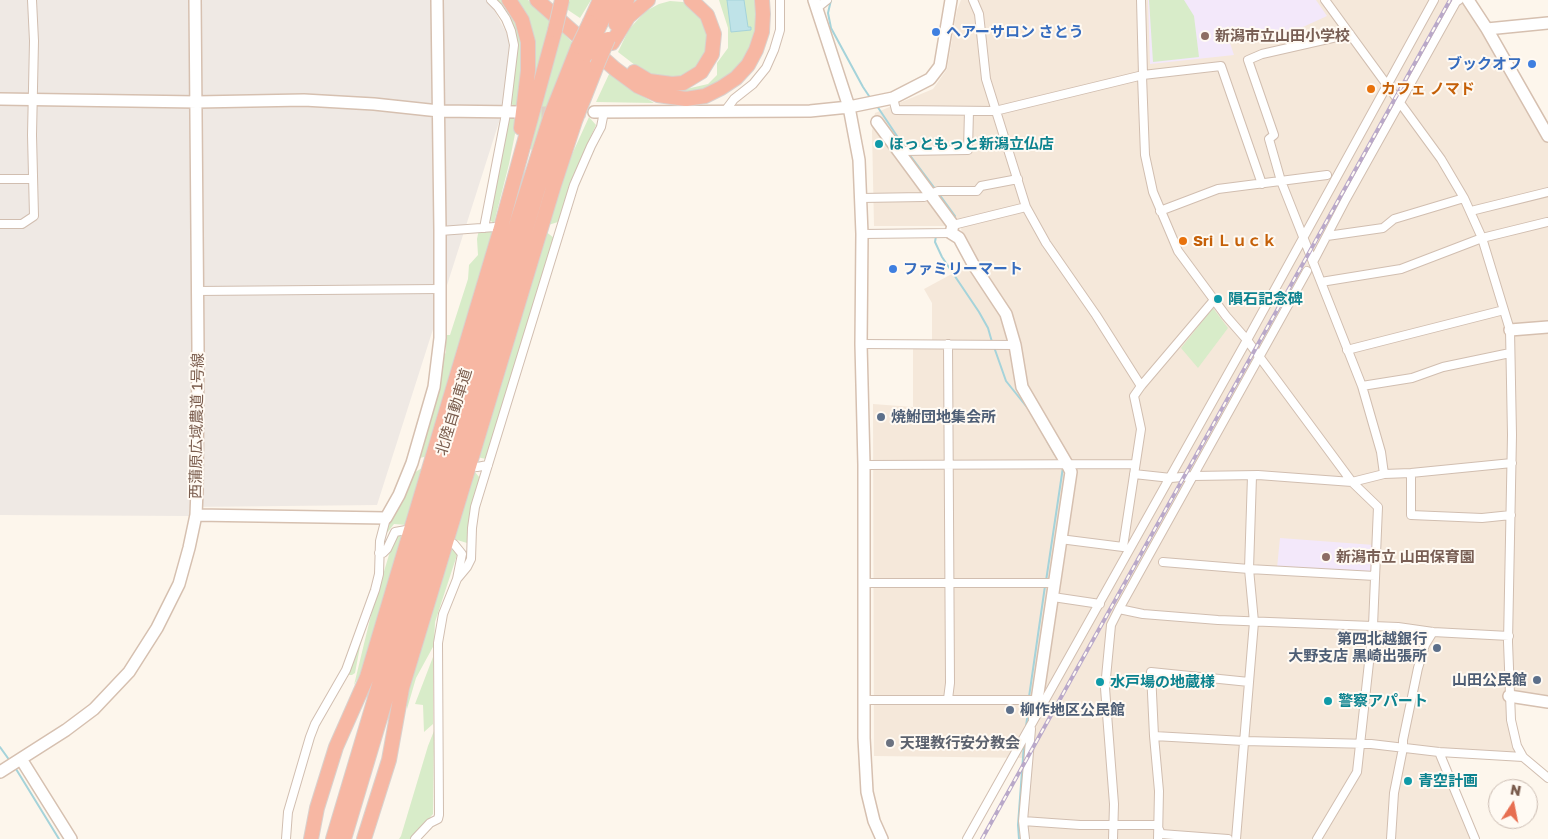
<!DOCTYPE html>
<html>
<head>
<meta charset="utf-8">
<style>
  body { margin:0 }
  #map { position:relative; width:1548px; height:839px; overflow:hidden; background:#fdf6ec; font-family:"Golos Text",sans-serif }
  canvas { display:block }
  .north { position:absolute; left:1488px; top:779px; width:50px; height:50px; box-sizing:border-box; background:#fffaf3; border:1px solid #cabbb1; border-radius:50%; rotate:11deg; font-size:14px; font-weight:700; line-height:20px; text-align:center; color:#7a5c4d }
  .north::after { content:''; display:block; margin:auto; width:18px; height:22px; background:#e76f51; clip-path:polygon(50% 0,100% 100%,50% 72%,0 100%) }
</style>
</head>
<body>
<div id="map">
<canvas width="1548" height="839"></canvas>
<div class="north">N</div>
</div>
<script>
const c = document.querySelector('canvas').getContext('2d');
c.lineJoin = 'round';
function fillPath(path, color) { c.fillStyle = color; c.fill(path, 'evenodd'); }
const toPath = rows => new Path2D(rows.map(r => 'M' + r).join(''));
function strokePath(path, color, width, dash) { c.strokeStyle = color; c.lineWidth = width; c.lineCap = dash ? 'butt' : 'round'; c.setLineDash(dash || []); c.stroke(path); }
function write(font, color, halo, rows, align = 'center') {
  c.font = font + ' "Golos Text","Noto Sans JP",sans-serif'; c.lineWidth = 4; c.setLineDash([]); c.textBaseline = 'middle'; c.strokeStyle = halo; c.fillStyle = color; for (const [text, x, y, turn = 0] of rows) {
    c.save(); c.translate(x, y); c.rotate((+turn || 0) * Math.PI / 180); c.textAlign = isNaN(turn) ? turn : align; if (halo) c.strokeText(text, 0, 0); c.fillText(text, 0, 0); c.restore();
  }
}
fillPath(toPath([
  [961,0,1466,0,1548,141,1548,699,1507,692,1519,756,1437,751,1473,839,1027,839,1026,825,1033,758,874,756,873,404,913,407,913,349,932,349,932,303,924,289,974,262,958,222,944,226,874,226,872,131,875,113,933,89,947,69,957,10]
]), '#f5e8da');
fillPath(toPath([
  [0,0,489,0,508,36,513,78,377,505,190,507,189,516,0,515]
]), '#efe9e4');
fillPath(toPath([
  [1148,0,1316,0,1327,16,1292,32,1229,40,1234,55,1150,64],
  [1280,538,1374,545,1372,574,1277,568]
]), '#f3e8fa');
fillPath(toPath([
  [494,0,504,0,519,20,525,44,519,108,509,103,515,76,516,44],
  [515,0,528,0,551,19,532,101,534,51],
  [567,0,591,0,580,18,565,8],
  [719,0,757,0,759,14,749,55,731,77,714,87,687,92,682,90,708,84,717,75,717,63,728,48,728,28],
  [1149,0,1184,0,1194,16,1199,57,1153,62],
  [670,1,683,2,695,9,706,24,708,48,703,62,691,72,677,78,660,78,644,72,618,52,629,29,646,11,659,4],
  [560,30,572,42,532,150,529,148],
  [610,72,622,83,654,103,596,102],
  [519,114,509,164,494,223,486,218,507,117],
  [589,117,596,125,570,183,558,222,545,226,559,183],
  [479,229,493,229,479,290,428,456,420,458,419,448,439,366,446,352,446,335,450,335,468,279,469,265,478,255,477,239],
  [545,231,554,238,486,459,477,457],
  [1213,308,1228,328,1198,368,1181,348],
  [422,468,407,525,394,524,383,538,392,514,404,491,408,489,412,474],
  [474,471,480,478,471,507,467,543,454,539],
  [404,531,365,666,354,685,372,611,395,535],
  [451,546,456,551,457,555,435,622,434,645,416,678,407,709,407,694],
  [362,636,355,673,352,675,347,675],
  [433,657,433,724,424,732,423,705,415,704],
  [434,731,433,814,411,839,399,839,401,836,428,746]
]), '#d8ecc9');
const water = toPath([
  [727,0,744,0,748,27,751,27,751,30,731,32,727,0]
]);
fillPath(water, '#bfe3e8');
strokePath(water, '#a5d3da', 1);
strokePath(toPath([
  [831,0,828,13,831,28,863,87,871,99],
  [877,106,905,148],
  [909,154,936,190],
  [939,194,955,216,954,218],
  [936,236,935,242,942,257,979,312,988,328,992,342],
  [994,347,1006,381,1030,411],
  [1047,441,1055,455],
  [1046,581,1063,467],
  [1029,697,1045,586],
  [1026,727,1029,702],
  [0,747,10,761],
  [16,769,59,839],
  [1019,839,1018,825,1024,744]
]), '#a5d3da', 2);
strokePath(toPath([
  [525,112,594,112]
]), '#dcd0c4', 11, [11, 5.5]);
const street = toPath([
  [973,0,979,14,986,79,1026,207,1046,243,1096,315,1141,386],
  [1141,0,1143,75],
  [1325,0,1441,159,1464,198,1482,238,1510,330,1512,435,1508,642,1511,720,1517,746,1523,757,1548,778],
  [817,8,827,0],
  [1350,34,1262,54,1248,60,1274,135,1269,139,1281,181,1362,386,1381,452,1384,474],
  [1142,76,1145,155,1153,192,1178,251,1226,316,1247,340,1352,482,1378,507,1373,626,1357,772,1317,839],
  [893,98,896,110,995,111,1143,75,1221,66,1262,184],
  [725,111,734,99,753,84,766,68,774,50,780,30,780,0],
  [900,153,904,151,968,150,969,111],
  [0,179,33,179],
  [861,198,924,197,938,191,977,191,981,186,1018,179],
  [1160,211,1218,189,1327,175],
  [1471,211,1548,192],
  [0,224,22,224,34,216,32,135,34,41,32,0],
  [953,225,1026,207],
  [484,228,505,119,514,45,511,31,506,19,498,7,491,0],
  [440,231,495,227],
  [862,234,951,233],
  [1327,236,1383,228,1394,219,1464,198],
  [1313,262,1346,199,1456,2,1459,0],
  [1307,271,1119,609,1143,614,1218,620,1398,627,1433,632,1509,636],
  [1321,282,1401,269,1482,238,1547,222],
  [196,291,440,289],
  [861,344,1015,345],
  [948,344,950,683,948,699],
  [1347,350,1504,310],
  [1362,386,1412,378,1443,367,1510,353],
  [864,465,1135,464],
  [477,467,488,465],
  [1411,473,1411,515,1482,518,1511,515],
  [1134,474,1171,478,1193,476,1258,475,1352,482,1384,474,1411,473,1512,463],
  [1060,539,1123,547,1141,429,1134,396,1141,386,1214,300],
  [379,553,383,553,387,549,395,532,406,530],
  [1163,562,1249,569,1375,576],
  [457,579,467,567,471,559,472,528,475,507,574,185,591,146,601,127,604,112],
  [865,583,1054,583],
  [1053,597,1100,604],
  [1249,682,1151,672,1154,736,1244,741,1371,744,1439,752,1523,757],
  [865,700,1037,700,1033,718],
  [1154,736,1159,791,1158,839],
  [1439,752,1475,839],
  [1023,821,1080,825,1157,825,1161,834,1228,839],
  [286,839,288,812,310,737,315,724,346,670,375,590,379,574,380,541,386,518],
  [415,839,430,823,438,819,439,815,438,643,443,614,457,579,462,554,454,544],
  [967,839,1247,340,1434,0],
  [1025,839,1023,821,1031,729],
  [1113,839,1114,804,1105,688,1111,625,1119,609],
  [1236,839,1254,622,1249,569,1252,476],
  [1391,839,1394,793,1403,748,1403,740,1418,668,1425,645,1433,632]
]);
const secondary = toPath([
  [814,0,849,107,859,160,862,234,861,344,864,465,864,738,867,792,874,821,882,839],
  [1468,0,1487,29,1548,136],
  [1487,29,1548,23],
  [0,99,197,102,304,100,374,104,439,111,519,112],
  [594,112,810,111,849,107,893,98,930,79,940,66,951,0],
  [877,122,953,225,951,233,959,238,973,264,1006,314,1015,345,1022,387,1067,464,1071,472,1037,700],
  [1510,330,1548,327],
  [196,515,386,518,399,495,412,463,434,387,440,338,440,231,437,0],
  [1509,696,1548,702],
  [21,759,71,839],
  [0,772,66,730,94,709,129,672,157,628,179,584,189,548,196,515,197,490,198,347,195,0]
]);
const highway = toPath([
  [509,0,522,20,528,42,528,71,521,128],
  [537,0,615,69,638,86,658,95,686,99,705,96,721,88,736,78,748,65,756,50,762,32,763,14,762,0],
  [590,22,600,0],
  [616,24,627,0],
  [598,29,612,0],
  [612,43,628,17,648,0],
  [634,72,649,81,672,84,683,83,701,72,712,54,714,34,707,15,691,0],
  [311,839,317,808,336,747,367,677,500,231,555,30],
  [333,839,518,219,551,115,578,47],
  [344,839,538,189,562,117,587,54],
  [364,839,389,760,402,688,554,185,575,121,597,65]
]);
strokePath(street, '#d1beb0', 10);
strokePath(secondary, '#d6c0b0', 14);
strokePath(highway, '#dad1cd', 16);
strokePath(street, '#fff', 8);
strokePath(secondary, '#fff', 11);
strokePath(highway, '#f7b7a3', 14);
const rail = toPath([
  [982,839,1450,0]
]);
strokePath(rail, '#b9a8c9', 4);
strokePath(rail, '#fffaf3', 2, [5.5]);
const highwayBridge = toPath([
  [555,30,562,0],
  [578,47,590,22],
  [587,54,598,29],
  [597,65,608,39]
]);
strokePath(highwayBridge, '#dad1cd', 16, []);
strokePath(highwayBridge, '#f7b7a3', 14);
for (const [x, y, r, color] of [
  [936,32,5,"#3f7fe0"],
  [1205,36,5,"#8d6e63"],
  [1532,64,5,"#3f7fe0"],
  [1371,89,5,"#e8710a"],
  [879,144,5,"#0f9aa8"],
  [1183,241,5,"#e8710a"],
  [893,269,5,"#3f7fe0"],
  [1218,299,5,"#0f9aa8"],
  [881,417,5,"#5c6f8a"],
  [1326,557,5,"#8d6e63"],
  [1437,648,5,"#5c6f8a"],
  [1537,680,5,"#5c6f8a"],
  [1100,682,5,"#0f9aa8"],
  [1328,701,5,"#0f9aa8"],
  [1010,710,5,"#5c6f8a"],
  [890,743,5,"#6b7280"],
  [1408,781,5,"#0f9aa8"]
]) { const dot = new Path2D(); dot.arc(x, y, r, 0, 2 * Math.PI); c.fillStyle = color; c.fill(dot); strokePath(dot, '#fffaf3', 2); }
write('bold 15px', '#366cbe', '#fffaf3', [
  ["ヘアーサロン さとう",946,32],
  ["ブックオフ",1522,64,"right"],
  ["ファミリーマート",903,269]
], 'left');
write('bold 15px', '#785e54', '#fffaf3', [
  ["新潟市立山田小学校",1215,36],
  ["新潟市立 山田保育園",1336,557]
], 'left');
write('bold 15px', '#c56008', '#fffaf3', [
  ["カフェ ノマド",1381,89],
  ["Sri Ｌｕｃｋ",1193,241]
], 'left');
write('bold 15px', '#0d838f', '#fffaf3', [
  ["ほっともっと新潟立仏店",889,144],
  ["隕石記念碑",1228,299],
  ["水戸場の地蔵様",1110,682],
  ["警察アパート",1338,701],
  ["青空計画",1418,781]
], 'left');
write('15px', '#7a5c4d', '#fffaf3', [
  ["北陸自動車道",454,412,-73],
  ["西蒲原広域農道 1号線",197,426,-89]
]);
write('bold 15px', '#4e5e75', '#fffaf3', [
  ["焼鮒団地集会所",891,417],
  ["第四北越銀行",1427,639,"right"],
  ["大野支店 黒崎出張所",1427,656,"right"],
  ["山田公民館",1527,680,"right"],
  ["柳作地区公民館",1020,710]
], 'left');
write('bold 15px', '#5b616d', '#fffaf3', [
  ["天理教行安分教会",900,743]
], 'left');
</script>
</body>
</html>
